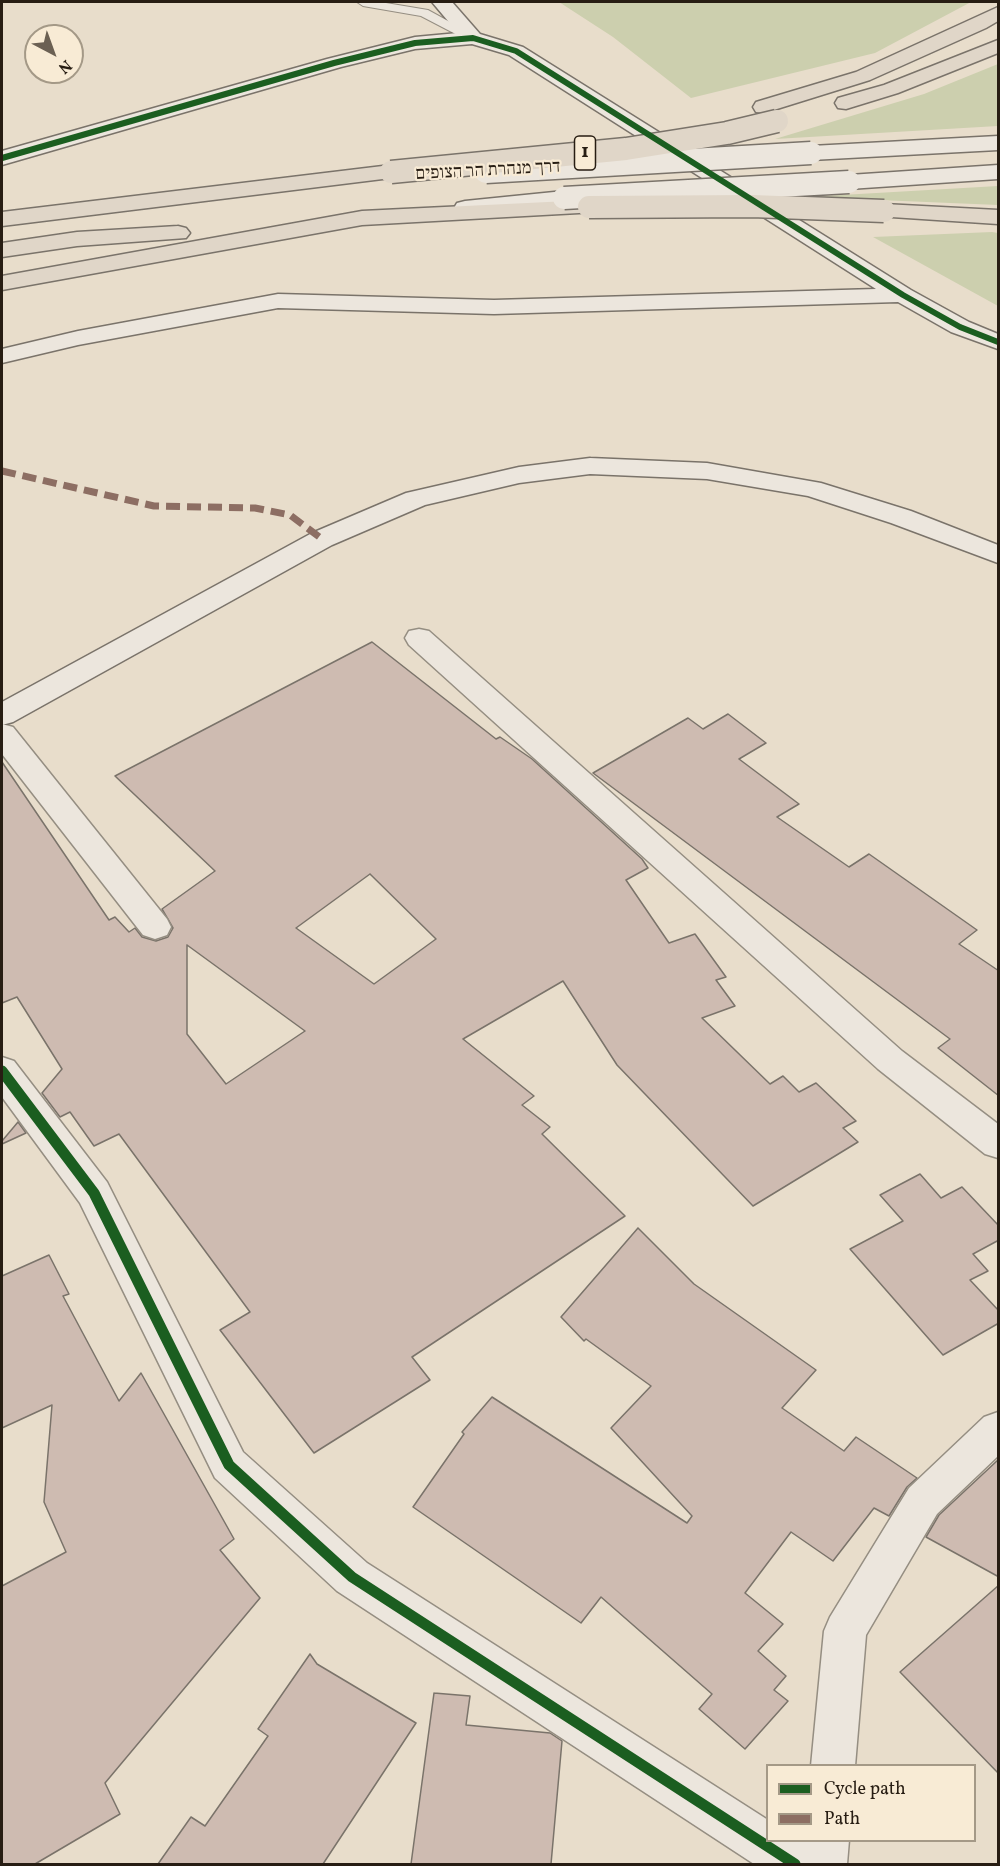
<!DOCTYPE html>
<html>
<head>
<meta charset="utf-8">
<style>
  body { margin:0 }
  #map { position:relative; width:1000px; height:1866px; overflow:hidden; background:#e8ddcb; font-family:Vollkorn,serif }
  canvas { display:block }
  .frame { position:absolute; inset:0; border:3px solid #271d13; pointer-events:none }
  .legend { position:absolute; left:766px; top:1764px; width:210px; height:78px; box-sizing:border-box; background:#f8ebd5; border:2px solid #a49987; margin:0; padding:8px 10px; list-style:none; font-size:18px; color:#271d13 }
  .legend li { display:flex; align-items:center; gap:12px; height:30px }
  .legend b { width:30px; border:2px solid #a49987 }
  .north { position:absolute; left:24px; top:24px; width:60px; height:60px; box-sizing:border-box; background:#f8ebd5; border:2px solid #a49987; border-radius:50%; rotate:139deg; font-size:16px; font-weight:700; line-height:24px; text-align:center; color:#271d13 }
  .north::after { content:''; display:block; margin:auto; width:21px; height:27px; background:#6b6053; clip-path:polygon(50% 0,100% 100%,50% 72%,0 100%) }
</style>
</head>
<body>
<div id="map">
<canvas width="1000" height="1866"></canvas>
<div class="frame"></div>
<ul class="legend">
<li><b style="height:8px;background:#1b5e20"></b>Cycle path</li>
<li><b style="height:8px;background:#8d6e63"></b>Path</li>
</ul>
<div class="north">N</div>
</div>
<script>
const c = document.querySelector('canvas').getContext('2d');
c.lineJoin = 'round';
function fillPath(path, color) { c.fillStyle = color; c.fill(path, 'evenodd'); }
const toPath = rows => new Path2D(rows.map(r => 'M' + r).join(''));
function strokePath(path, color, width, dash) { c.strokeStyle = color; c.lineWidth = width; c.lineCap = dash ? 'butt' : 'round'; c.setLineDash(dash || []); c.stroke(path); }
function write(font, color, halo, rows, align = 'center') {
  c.font = font + ' Vollkorn,"Frank Ruhl Libre",serif'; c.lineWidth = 4.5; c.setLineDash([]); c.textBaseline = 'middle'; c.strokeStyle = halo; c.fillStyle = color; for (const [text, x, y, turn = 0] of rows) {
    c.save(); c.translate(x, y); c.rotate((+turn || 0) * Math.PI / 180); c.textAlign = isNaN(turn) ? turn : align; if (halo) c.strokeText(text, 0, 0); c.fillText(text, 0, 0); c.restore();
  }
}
fillPath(toPath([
  [559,2,971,2,875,53,691,98,613,37],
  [998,64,998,126,775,139,924,94],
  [998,186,998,205,807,197],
  [998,233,998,306,873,237,992,232]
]), '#cccfae');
const building = toPath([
  [372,642,496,739,500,737,532,759,642,859,648,868,626,880,669,943,695,934,726,977,716,980,735,1006,702,1018,770,1084,783,1076,799,1092,816,1083,856,1121,843,1128,858,1142,753,1206,617,1065,563,981,463,1039,534,1096,522,1105,550,1127,542,1134,625,1216,412,1357,430,1380,314,1453,220,1330,250,1312,119,1134,94,1146,70,1112,60,1117,42,1093,62,1069,17,997,2,1003,2,762,109,920,115,917,129,932,135,928,142,937,156,941,168,937,173,928,162,909,215,871,115,776,372,642],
  [370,874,436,939,374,984,296,928,370,874],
  [187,945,305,1031,226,1084,187,1034,187,945],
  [728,714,766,743,739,759,799,804,777,817,849,867,869,854,977,930,959,944,999,971,999,1096,938,1048,950,1039,593,773,688,718,703,729,728,714],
  [18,1122,26,1133,2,1144,2,1141,18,1122],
  [920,1174,941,1198,962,1187,999,1226,999,1240,973,1254,988,1271,970,1280,999,1311,999,1323,943,1355,850,1249,903,1221,880,1195,920,1174],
  [638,1228,694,1284,816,1370,782,1408,844,1451,856,1437,917,1478,907,1487,889,1516,874,1508,833,1561,791,1532,745,1593,783,1624,758,1651,786,1676,774,1690,788,1701,745,1749,699,1709,712,1694,601,1597,581,1623,413,1507,464,1434,462,1432,492,1397,687,1523,692,1516,611,1428,651,1386,586,1339,584,1341,561,1317,638,1228],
  [49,1255,69,1294,63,1296,119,1401,141,1373,234,1539,220,1550,260,1598,105,1783,120,1814,35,1864,2,1864,2,1586,66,1552,44,1502,52,1405,2,1428,2,1276,49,1255],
  [999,1459,999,1577,926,1537,939,1515,999,1459],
  [999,1585,999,1774,900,1672,999,1585],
  [310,1654,317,1664,416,1723,323,1864,158,1864,191,1817,205,1826,268,1736,258,1729,310,1654],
  [434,1693,470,1696,466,1725,550,1733,562,1741,551,1864,411,1864,434,1693]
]);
fillPath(building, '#cebbb1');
strokePath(building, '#7a736a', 1.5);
const lane = toPath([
  [357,2,380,2,428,10,479,38,469,41,421,16,363,6,357,2]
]);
const street = toPath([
  [419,629,429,631,902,1051,998,1124,998,1158,985,1154,878,1069,409,645,405,638,409,631,419,629],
  [2,724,13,727,167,919,171,927,167,935,155,939,143,935,2,754,2,724],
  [2,1057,14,1061,107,1182,243,1452,367,1563,768,1820,768,1840,849,1840,847,1864,754,1864,337,1591,215,1478,80,1203,2,1097,2,1057],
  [998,1412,998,1456,937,1514,866,1635,855,1766,811,1766,824,1631,830,1617,909,1488,984,1417,998,1412]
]);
const secondary = toPath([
  [432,2,452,2,480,34,523,47,911,290,969,322,998,334,998,349,951,332,898,302,494,314,278,308,78,345,2,363,2,349,78,331,278,294,494,300,876,289,509,55,472,44,415,49,341,67,2,165,2,151,327,59,415,37,458,33,432,2],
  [998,136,998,150,811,160,803,158,800,153,803,148,811,146,998,136],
  [998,165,998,179,849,189,841,187,838,182,841,177,849,175,998,165],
  [564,191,572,193,575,198,572,203,465,215,457,213,454,208,457,203,465,201,564,191],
  [590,458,707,463,821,483,911,511,998,545,998,563,891,523,808,496,707,479,590,474,519,483,425,505,332,545,13,722,2,725,2,702,312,533,406,493,519,467,590,458]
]);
const highway = toPath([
  [998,7,998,21,986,28,870,80,764,113,756,112,753,107,756,102,856,72,998,7],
  [998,40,998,53,898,93,846,109,838,108,835,103,838,98,884,85,998,40],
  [391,165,399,167,402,172,399,177,2,226,2,212,391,165],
  [589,200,597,202,600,207,597,212,362,225,2,290,2,276,362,211,589,200],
  [884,204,998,210,998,224,876,216,873,211,876,206,884,204],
  [178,226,186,228,190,233,186,238,77,246,2,257,2,243,77,232,178,226]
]);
strokePath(lane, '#958e82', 2);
strokePath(street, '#958e82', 3);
strokePath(secondary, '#7a736a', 3);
strokePath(highway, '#7a736a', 3);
fillPath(lane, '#ece6dd');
fillPath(street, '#ece6dd');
fillPath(secondary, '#ece6dd');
fillPath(highway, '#e0d6c8');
const secondaryBridge = toPath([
  [486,172,811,153],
  [564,198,849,182]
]);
const highwayBridge = toPath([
  [391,172,626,149,727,133,777,121],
  [589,207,752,206,884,211]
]);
strokePath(secondaryBridge, '#7a736a', 25, []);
strokePath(highwayBridge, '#7a736a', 25, []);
strokePath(secondaryBridge, '#ece6dd', 22);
strokePath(highwayBridge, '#e0d6c8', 22);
strokePath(toPath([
  [2,471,154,506,255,508,290,515,322,539]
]), '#8d6e63', 7, [14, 7]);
strokePath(toPath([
  [2,158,334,63,415,43,473,38,516,51,903,295,960,327,998,342]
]), '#1b5e20', 6);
strokePath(toPath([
  [2,1071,94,1193,229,1465,352,1577,795,1864]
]), '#1b5e20', 11);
write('18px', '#271d13', '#f8ebd5', [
  ["דרך מנהרת הר הצופים",488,172,-3]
]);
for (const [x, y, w] of [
  [585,153,21]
]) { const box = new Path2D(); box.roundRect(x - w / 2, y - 17, w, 34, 4.5); c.fillStyle = '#f8ebd5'; c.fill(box); strokePath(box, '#271d13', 1.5); }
write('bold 20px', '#271d13', null, [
  ["1",585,153]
]);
</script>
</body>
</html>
